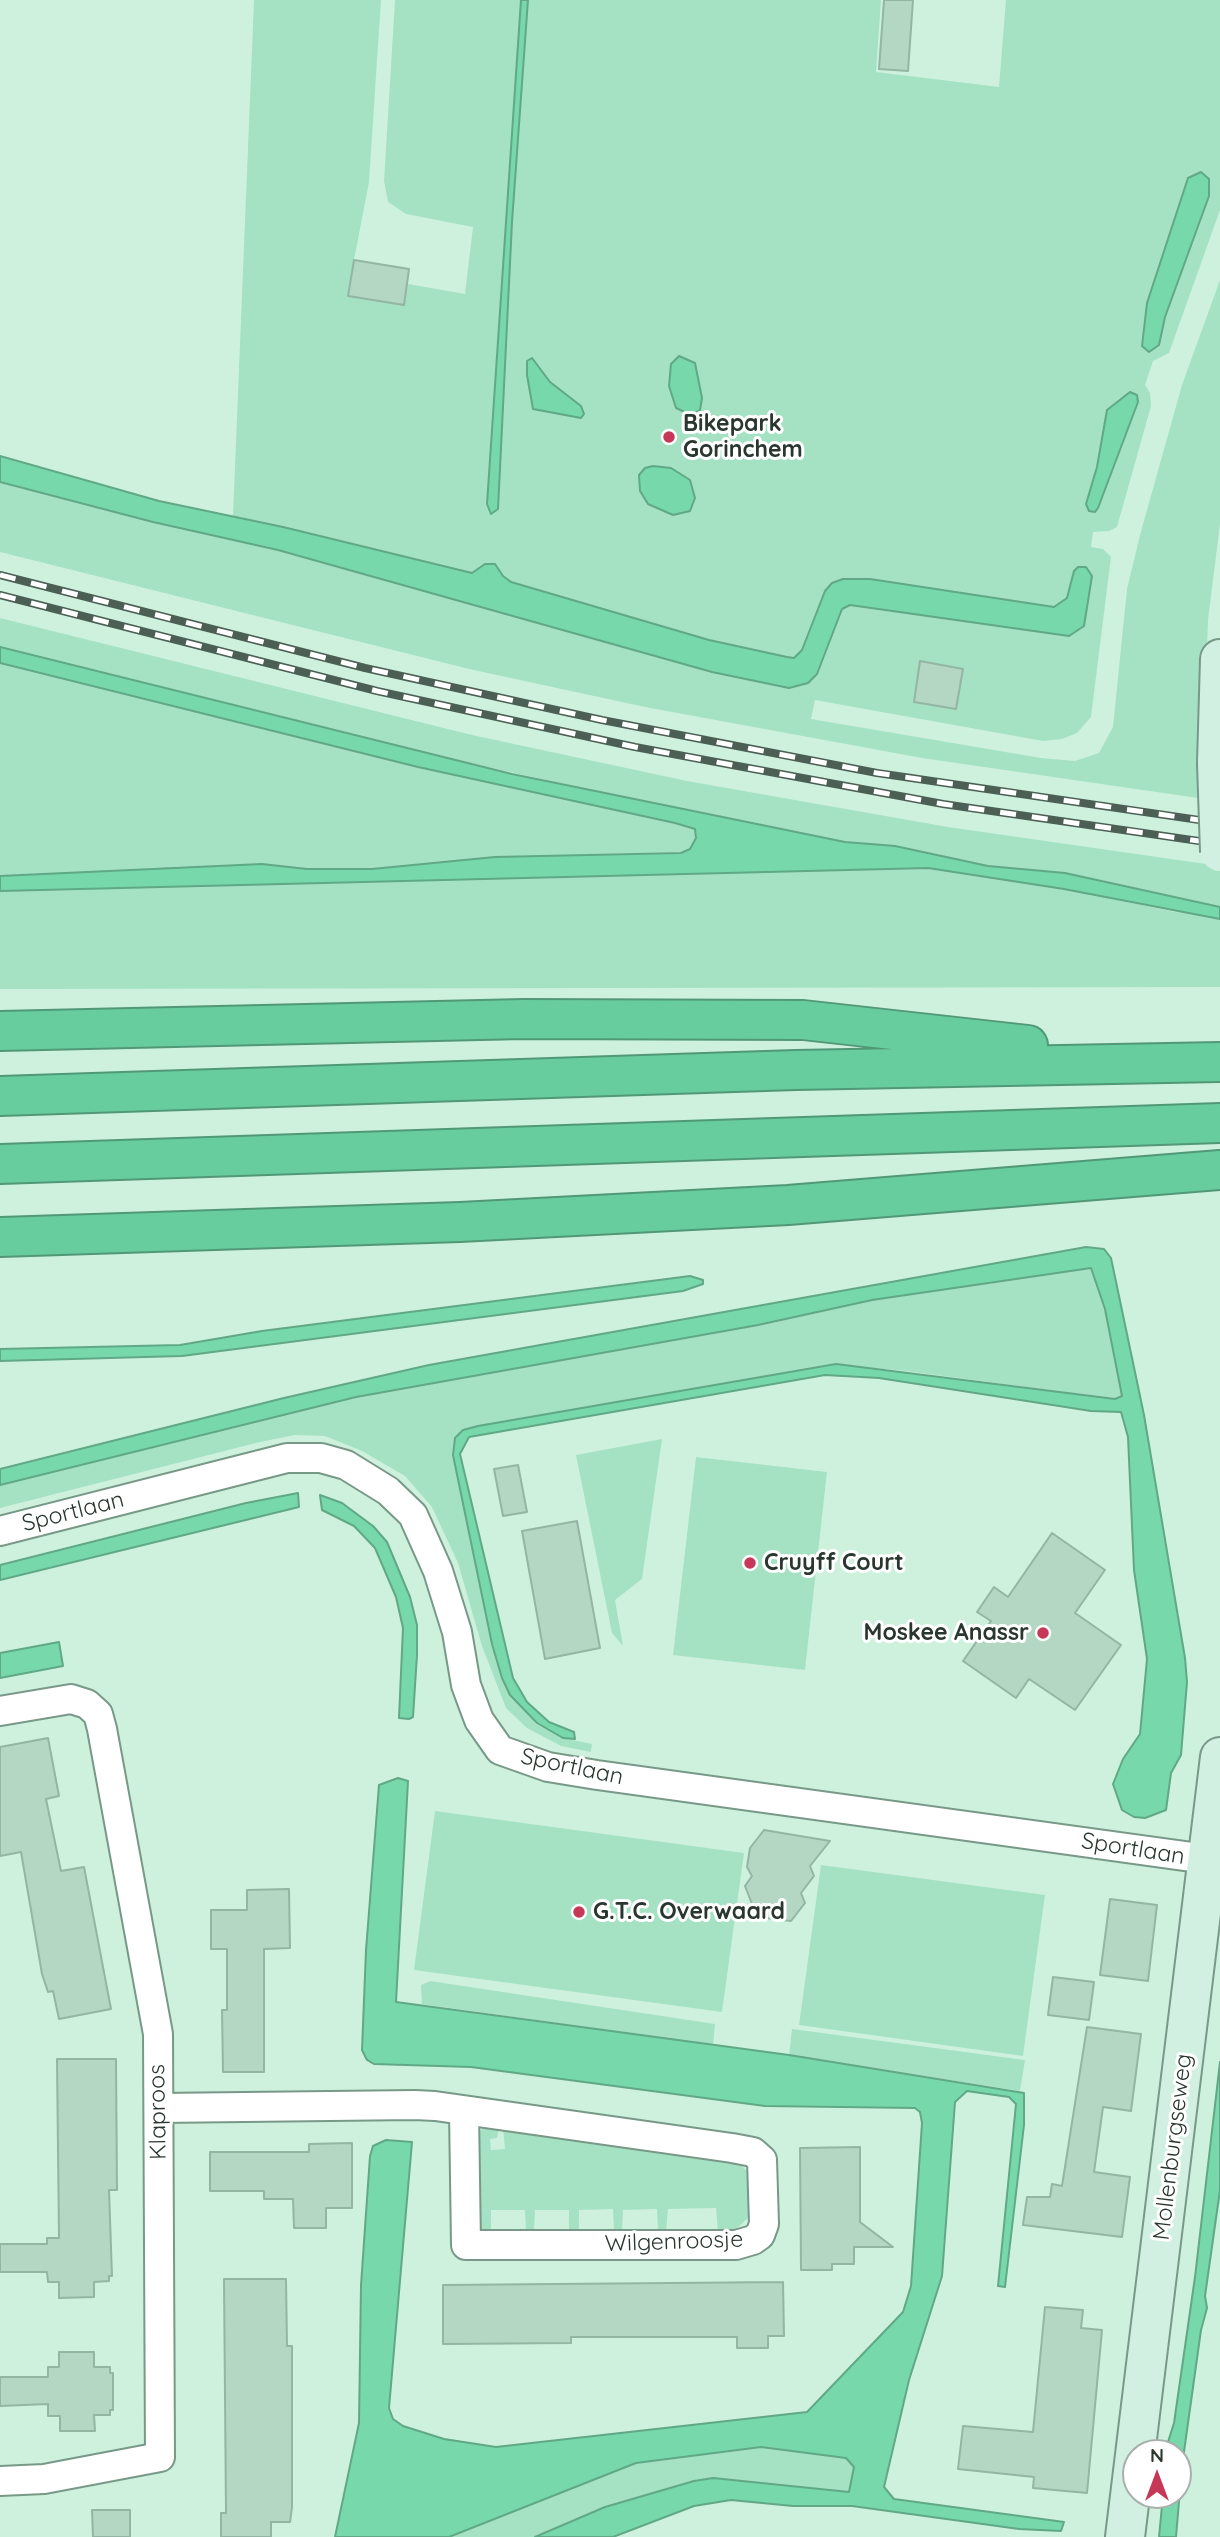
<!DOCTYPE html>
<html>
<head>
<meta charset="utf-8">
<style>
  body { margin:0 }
  #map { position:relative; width:1220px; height:2537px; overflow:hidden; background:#cef1de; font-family:Quicksand,sans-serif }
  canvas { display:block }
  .north { position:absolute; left:1122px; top:2439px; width:70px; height:70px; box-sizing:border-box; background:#fff; border:2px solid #a9afac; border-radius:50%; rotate:0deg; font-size:19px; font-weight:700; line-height:28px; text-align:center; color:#29372f }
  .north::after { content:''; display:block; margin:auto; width:24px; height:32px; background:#c73858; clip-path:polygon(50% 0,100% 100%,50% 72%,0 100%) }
</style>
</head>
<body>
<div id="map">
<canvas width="1220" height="2537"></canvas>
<div class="north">N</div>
</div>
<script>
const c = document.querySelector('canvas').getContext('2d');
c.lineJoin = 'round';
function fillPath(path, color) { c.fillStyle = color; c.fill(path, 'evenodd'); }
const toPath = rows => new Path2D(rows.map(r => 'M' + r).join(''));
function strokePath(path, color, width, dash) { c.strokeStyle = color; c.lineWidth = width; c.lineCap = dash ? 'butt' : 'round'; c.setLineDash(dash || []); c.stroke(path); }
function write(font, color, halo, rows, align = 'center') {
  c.font = font + ' Quicksand,sans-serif'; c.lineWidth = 6; c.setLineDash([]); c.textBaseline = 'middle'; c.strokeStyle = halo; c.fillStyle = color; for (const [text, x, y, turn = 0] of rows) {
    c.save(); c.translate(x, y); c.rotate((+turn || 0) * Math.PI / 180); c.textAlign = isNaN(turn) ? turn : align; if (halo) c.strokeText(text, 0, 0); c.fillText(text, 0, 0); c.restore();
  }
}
fillPath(toPath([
  [254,0,381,0,369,182,354,260,409,269,408,284,465,294,473,227,406,214,388,202,384,181,395,0,521,0,499,342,512,221,528,0,881,0,876,72,999,87,1006,0,1220,0,1220,210,1169,353,1153,361,1145,385,1150,393,1151,406,1117,527,1109,531,1093,532,1091,547,1103,549,1111,557,1091,717,1077,733,1062,739,1043,741,815,700,811,719,1041,758,1075,761,1099,753,1113,727,1127,589,1140,535,1182,385,1220,280,1220,524,1208,620,1204,732,1197,733,1198,798,922,758,645,707,469,669,0,552,0,482,153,522,278,550,712,672,789,688,834,630,843,609,850,605,1068,636,1084,626,1092,576,1070,588,1067,598,1054,607,856,578,843,579,802,650,793,658,787,657,709,640,511,582,503,576,499,569,481,567,473,573,233,516],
  [1201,172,1209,179,1209,196,1165,317,1159,345,1142,346,1147,303],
  [1130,392,1138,398,1097,467,1107,410],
  [0,618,472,735,687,781,948,827,1220,866,1220,987,0,989,0,891,928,868,1064,889,1180,913,1065,873,988,866,895,846,845,842,681,810,362,739,0,647],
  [0,663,418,767,675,823,695,829,696,838,690,849,681,852,495,857,372,869,307,869,261,864,0,876],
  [1087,1268,1094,1271,1105,1309,1122,1397,1115,1399,906,1371,836,1365,743,1380,455,1438,492,1644,502,1678,510,1695,536,1724,563,1738,592,1744,591,1752,561,1746,527,1728,506,1708,482,1646,458,1563,432,1507,405,1476,362,1451,325,1436,295,1435,260,1442,0,1508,0,1485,356,1397,759,1325,873,1300],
  [662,1439,642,1579,615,1600,623,1646,612,1633,576,1455],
  [696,1457,827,1472,805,1670,673,1655],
  [435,1811,744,1853,722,2012,414,1970],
  [821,1865,1045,1895,1023,2056,799,2025],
  [430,1981,715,2024,713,2045,422,2004,421,1985],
  [792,2029,1025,2060,1020,2091,789,2055],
  [484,2127,499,2128,497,2138,490,2139,491,2150,505,2149,503,2128,739,2163,750,2174,750,2216,734,2231,718,2232,716,2208,668,2209,666,2232,658,2231,657,2209,623,2210,622,2232,614,2231,613,2209,579,2210,579,2231,569,2231,569,2210,535,2210,534,2231,526,2232,525,2210,491,2210,491,2231,481,2231,477,2134],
  [761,2447,846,2458,854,2467,849,2493,713,2478,605,2507,535,2537,449,2537,636,2463]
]), '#a5e2c3');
const water = toPath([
  [521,0,528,0,512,222,498,509,491,514,487,504,521,0],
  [1201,172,1209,179,1209,196,1165,317,1159,345,1149,352,1142,346,1147,303,1188,178,1201,172],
  [679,356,695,363,702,398,700,410,691,415,676,408,669,386,671,364,679,356],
  [532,358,550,382,581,406,584,414,581,418,533,409,527,375,527,361,532,358],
  [1130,392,1137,395,1138,402,1098,508,1095,512,1089,511,1086,504,1097,467,1107,410,1130,392],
  [0,456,159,501,283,527,472,573,485,564,495,564,503,576,511,582,709,640,787,657,794,658,802,650,825,591,832,583,843,579,870,579,1054,607,1067,598,1074,571,1078,567,1086,567,1092,576,1084,626,1069,636,850,605,842,609,817,674,808,683,789,688,712,672,278,550,153,522,0,482,0,456],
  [653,466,671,468,690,480,695,498,690,511,673,515,648,504,640,491,639,475,645,468,653,466],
  [0,647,512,774,845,842,895,846,988,866,1065,873,1220,907,1220,919,1064,889,928,868,0,891,0,876,262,864,307,869,372,869,495,857,681,853,690,849,696,838,695,829,675,823,418,767,0,663,0,647],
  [1086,1247,1104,1249,1111,1258,1144,1415,1185,1658,1187,1682,1181,1755,1171,1773,1166,1810,1145,1818,1134,1817,1122,1810,1113,1784,1123,1759,1140,1734,1147,1659,1134,1570,1128,1437,1121,1412,1091,1411,879,1378,825,1375,469,1437,460,1454,513,1678,527,1702,549,1722,574,1732,575,1739,563,1738,537,1723,510,1695,502,1678,492,1644,453,1455,455,1438,463,1430,478,1426,836,1364,1115,1399,1122,1396,1105,1309,1091,1268,872,1300,758,1325,356,1397,0,1485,0,1469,284,1398,429,1365,1086,1247],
  [690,1276,703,1280,703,1284,683,1291,182,1356,0,1361,0,1349,180,1345,262,1331,690,1276],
  [298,1493,299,1507,0,1580,0,1565,246,1503,298,1493],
  [320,1495,342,1503,373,1526,387,1542,410,1597,417,1625,417,1655,413,1717,409,1719,399,1718,403,1628,396,1597,375,1548,354,1526,322,1510,320,1495],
  [59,1642,63,1666,0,1678,0,1653,59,1642],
  [398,1778,408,1781,396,2002,789,2055,1024,2093,1024,2125,1005,2287,998,2286,1016,2104,1009,2097,967,2091,955,2102,942,2276,909,2380,884,2487,894,2499,1064,2522,1061,2531,1019,2529,852,2506,793,2506,731,2500,694,2506,613,2537,535,2537,605,2507,694,2481,713,2478,849,2492,854,2467,846,2458,761,2447,636,2463,449,2537,335,2537,359,2423,361,2285,370,2156,373,2146,386,2140,412,2142,389,2408,393,2419,403,2426,444,2439,496,2447,807,2412,903,2312,911,2286,922,2123,920,2112,915,2108,765,2106,471,2067,374,2064,367,2060,362,2050,366,1950,379,1785,398,1778],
  [1220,2062,1220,2190,1205,2296,1207,2308,1201,2330,1182,2466,1176,2537,1159,2537,1163,2495,1178,2495,1178,2453,1167,2453,1168,2442,1174,2423,1195,2277,1220,2062]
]);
fillPath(water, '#77d9ab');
strokePath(water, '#60a886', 2);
const building = toPath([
  [884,0,913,0,908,71,879,69,884,0],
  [354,260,409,269,404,305,348,296,354,260],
  [920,661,963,669,956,709,914,702,920,661],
  [518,1465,527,1512,503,1516,494,1469,518,1465],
  [577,1521,600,1648,545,1659,522,1531,577,1521],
  [1052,1533,1105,1570,1075,1613,1121,1645,1075,1710,1029,1679,1016,1698,963,1661,991,1621,977,1612,994,1587,1008,1597,1052,1533],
  [48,1738,59,1796,46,1799,61,1871,84,1867,111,2009,59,2019,53,1991,48,1992,42,1974,21,1852,0,1856,0,1747,48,1738],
  [764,1830,830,1841,810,1866,814,1876,801,1893,805,1903,791,1921,757,1917,745,1886,752,1876,747,1867,750,1848,764,1830],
  [289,1889,290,1948,264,1949,264,2072,223,2072,222,2010,227,2010,227,1949,211,1949,211,1910,247,1910,247,1890,289,1889],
  [1110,1899,1157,1905,1148,1981,1100,1975,1110,1899],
  [1053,1977,1094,1982,1089,2020,1048,2015,1053,1977],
  [1087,2027,1141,2034,1131,2111,1103,2107,1094,2172,1130,2177,1122,2237,1023,2225,1027,2197,1050,2197,1052,2184,1062,2186,1087,2027],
  [57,2059,116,2059,117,2190,109,2190,112,2276,109,2276,109,2281,94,2282,94,2297,59,2298,59,2282,48,2282,47,2272,0,2272,0,2244,47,2244,47,2238,59,2238,57,2059],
  [352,2143,352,2208,326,2208,326,2228,294,2228,293,2199,264,2199,264,2191,210,2191,210,2152,309,2152,309,2144,352,2143],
  [860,2147,860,2222,893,2247,854,2247,854,2264,832,2264,832,2270,801,2270,800,2148,860,2147],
  [224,2279,286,2279,287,2346,292,2346,292,2507,290,2522,271,2522,271,2537,221,2537,221,2513,226,2513,224,2279],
  [783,2282,784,2336,768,2336,768,2348,737,2348,737,2337,571,2337,571,2343,443,2344,443,2285,783,2282],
  [1045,2307,1083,2310,1081,2328,1102,2330,1087,2493,1033,2488,1034,2477,958,2469,963,2426,1033,2432,1045,2307],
  [59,2352,94,2352,94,2367,110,2367,110,2373,113,2373,113,2410,110,2410,110,2415,94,2415,95,2431,60,2431,60,2416,48,2416,48,2404,0,2406,0,2377,48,2377,48,2367,59,2367,59,2352],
  [92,2510,130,2510,130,2537,93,2537,92,2510]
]);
fillPath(building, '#b4d7c4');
strokePath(building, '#93b5a3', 2);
const street = toPath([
  [0,1531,287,1458,321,1458,346,1465,388,1491,413,1515,438,1571,457,1632,466,1685,479,1720,500,1750,548,1767,597,1775,1220,1861],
  [0,1711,71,1699,87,1704,98,1714,102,1729,158,2034,160,2457,44,2479,0,2481],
  [159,2108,415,2105,435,2106,732,2148,753,2152,762,2160,764,2224,760,2235,753,2240,736,2245,466,2245,464,2111]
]);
const secondary = toPath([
  [1217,763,1220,659],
  [1125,2537,1220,1757]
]);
const highway = toPath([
  [0,1031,524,1019,803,1020,1028,1045],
  [0,1096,796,1070,1220,1062],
  [0,1164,1220,1123],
  [0,1237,460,1222,788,1205,1220,1170]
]);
strokePath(street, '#789988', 32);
strokePath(secondary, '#789988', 42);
strokePath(highway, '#519877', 42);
strokePath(street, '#fff', 28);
strokePath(secondary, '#d1f0e2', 38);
strokePath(highway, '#67cc9e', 38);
const rail = toPath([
  [0,575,365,668,602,720,877,773,1220,823],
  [0,595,377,691,635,747,943,804,1220,844]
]);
strokePath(rail, '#4c5f55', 8);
strokePath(rail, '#fff', 5, [16]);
const secondaryBridge = toPath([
  [1217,763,1220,852]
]);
strokePath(secondaryBridge, '#789988', 42, []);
strokePath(secondaryBridge, '#d1f0e2', 38);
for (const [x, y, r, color] of [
  [669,437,7,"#c73858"],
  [750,1563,7,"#c73858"],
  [1043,1633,7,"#c73858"],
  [579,1912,7,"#c73858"]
]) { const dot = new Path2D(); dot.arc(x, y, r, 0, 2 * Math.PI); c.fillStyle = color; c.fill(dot); strokePath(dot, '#fff', 2.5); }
write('bold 23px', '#29372f', '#fff', [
  ["Bikepark",683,424],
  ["Gorinchem",683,450],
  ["Cruyff Court",764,1563],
  ["Moskee Anassr",1029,1633,"right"],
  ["G.T.C. Overwaard",593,1912]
], 'left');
write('23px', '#29372f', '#fff', [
  ["Sportlaan",73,1512,-14],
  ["Sportlaan",572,1767,12],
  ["Sportlaan",1133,1849,9],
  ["Klaproos",158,2112,-91],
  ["Mollenburgseweg",1173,2147,-83],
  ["Wilgenroosje",674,2242,-2]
]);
</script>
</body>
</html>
